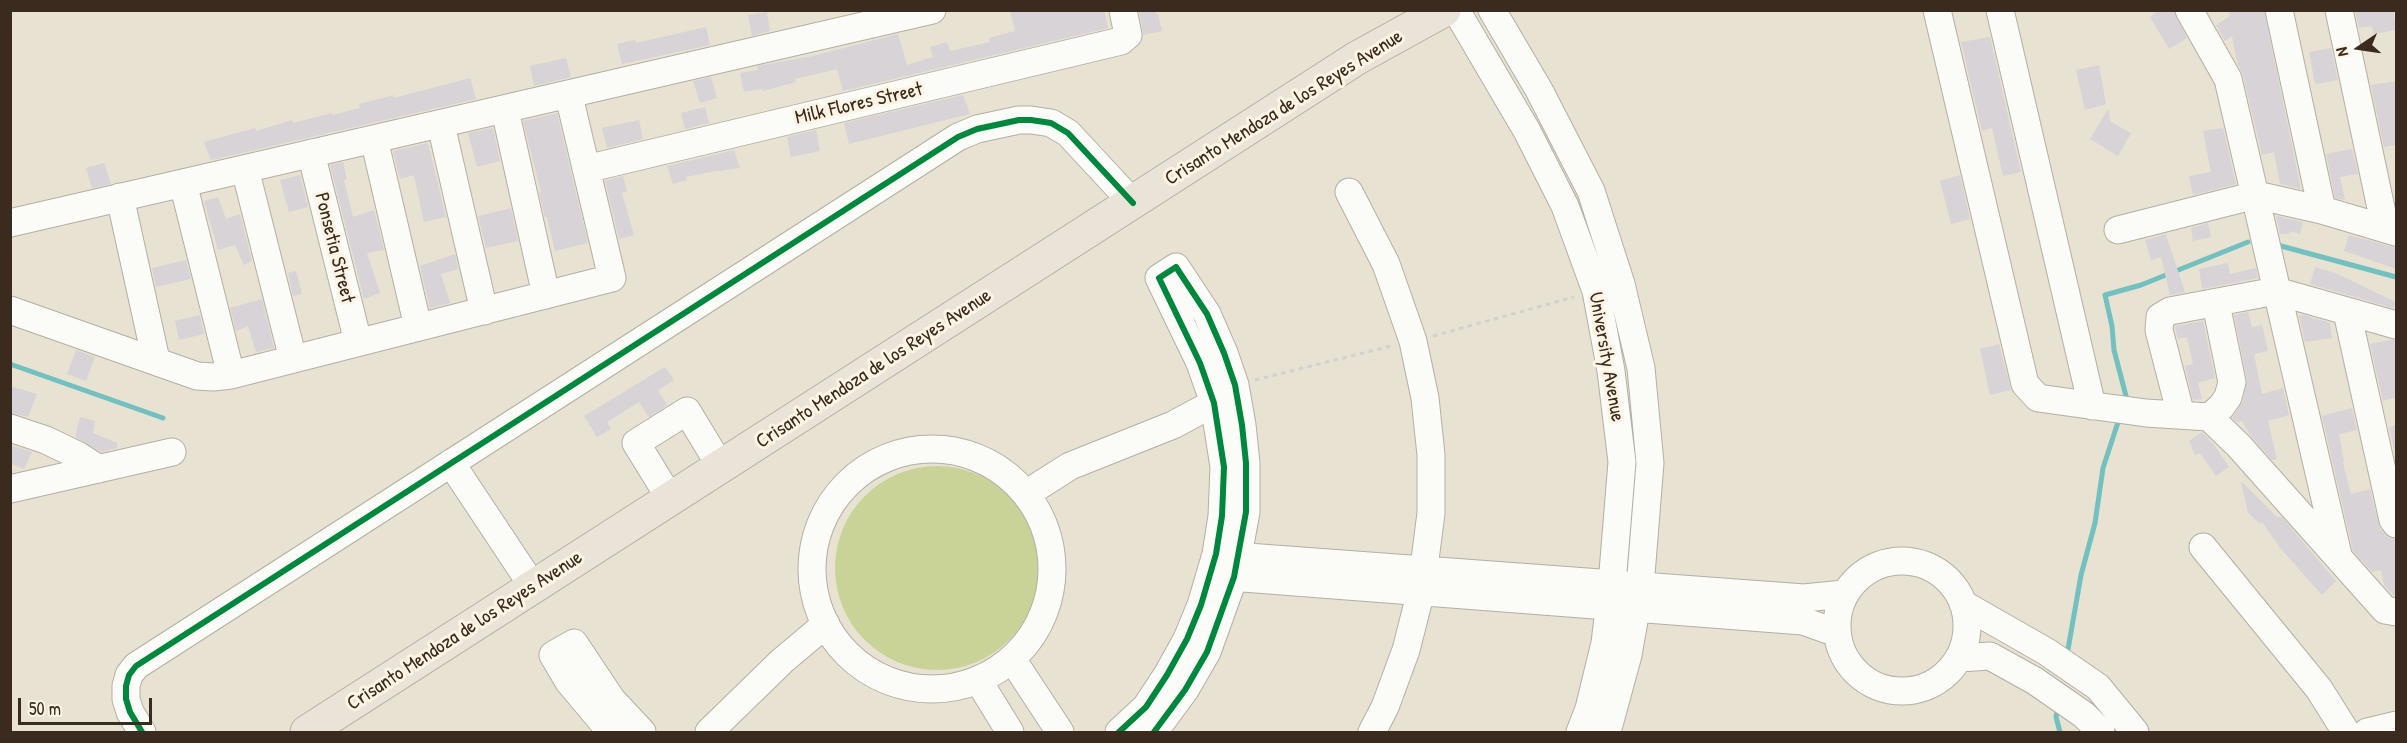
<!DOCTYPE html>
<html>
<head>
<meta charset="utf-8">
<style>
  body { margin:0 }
  #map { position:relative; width:2407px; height:743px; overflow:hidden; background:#e7e2d1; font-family:"Patrick Hand",sans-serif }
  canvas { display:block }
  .frame { position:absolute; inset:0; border:12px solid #3b2a1e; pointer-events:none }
  .north { position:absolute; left:2329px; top:18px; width:60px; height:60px; -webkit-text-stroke:4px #fcf5e5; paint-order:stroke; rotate:257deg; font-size:16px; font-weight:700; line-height:24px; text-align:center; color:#3b2a1e }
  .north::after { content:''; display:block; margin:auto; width:21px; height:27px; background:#3b2a1e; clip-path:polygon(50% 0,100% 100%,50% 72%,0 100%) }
  .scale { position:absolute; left:18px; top:698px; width:134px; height:27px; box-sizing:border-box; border:3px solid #3b2a1e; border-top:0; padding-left:8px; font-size:18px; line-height:21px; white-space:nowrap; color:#3b2a1e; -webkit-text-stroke:4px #fcf5e5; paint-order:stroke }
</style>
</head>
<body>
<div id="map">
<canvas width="2407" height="743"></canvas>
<div class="frame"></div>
<div class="north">N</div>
<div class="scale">50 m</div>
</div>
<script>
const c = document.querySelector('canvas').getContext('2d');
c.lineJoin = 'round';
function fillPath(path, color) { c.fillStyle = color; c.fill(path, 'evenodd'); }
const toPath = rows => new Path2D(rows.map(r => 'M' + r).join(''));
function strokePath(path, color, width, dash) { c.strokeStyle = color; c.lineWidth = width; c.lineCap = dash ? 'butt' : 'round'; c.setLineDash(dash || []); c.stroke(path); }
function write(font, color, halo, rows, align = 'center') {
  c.font = font + ' "Patrick Hand",sans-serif'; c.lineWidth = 6; c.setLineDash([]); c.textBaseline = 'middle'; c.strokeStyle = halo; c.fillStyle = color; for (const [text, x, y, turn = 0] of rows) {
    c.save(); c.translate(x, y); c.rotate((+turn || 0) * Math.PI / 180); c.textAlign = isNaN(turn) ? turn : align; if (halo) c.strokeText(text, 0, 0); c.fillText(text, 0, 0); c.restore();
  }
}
fillPath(toPath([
  '835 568a102 102 0 1 1 204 0a102 102 0 1 1-204 0Z'
]), '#c9d398');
strokePath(toPath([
  [2281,246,2396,277],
  [10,364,163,418],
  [2125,401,2126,396,2114,350,2112,326,2105,295,2141,285,2248,242],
  [2067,655,2081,575,2095,523,2103,468,2120,416],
  [2058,706,2056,717,2060,732]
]), '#73c0c0', 5);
fillPath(toPath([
  [1010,10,1104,10,1108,28,843,91,837,69,795,79,796,82,763,91,762,89,744,92,740,73,758,70,757,66,813,56,898,34,907,65,933,57,930,47,947,42,950,51,990,42,989,38,1015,31],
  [1139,10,1155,10,1156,14,1158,14,1162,31,1143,35],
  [2160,10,2173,10,2187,38,2169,49,2150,17],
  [2229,10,2264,10,2301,189,2280,184,2274,152,2262,155,2243,75,2237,62,2232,36,2225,41,2216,25,2230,16],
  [2355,10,2393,10,2396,30,2374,34,2372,26,2359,28],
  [767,12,770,31,752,36,748,15],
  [706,27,710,45,622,64,617,44,635,40,636,43],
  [1990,37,2021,172,2003,176,1992,128,1982,131,1961,42],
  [2331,48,2338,80,2315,84,2309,52],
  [566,58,571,77,534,86,530,66],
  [2099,65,2106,104,2085,110,2076,70],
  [711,77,717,98,700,103,693,81],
  [470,78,476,99,211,160,204,142,255,128,256,131,292,120,293,123,332,113,333,115,360,108,359,104,394,95,394,98],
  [2397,81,2397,145,2384,147,2371,85],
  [963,95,970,114,849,144,844,123],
  [705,107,709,123,685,129,681,113],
  [2108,109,2111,122,2131,133,2118,156,2090,139],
  [557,113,588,243,555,251,547,217,545,217,539,193,541,192,523,121],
  [639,120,643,139,607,148,602,128],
  [493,128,500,161,477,167,468,133],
  [2223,128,2236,184,2193,195,2189,176,2211,172,2203,131],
  [816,130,820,151,791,157,787,137],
  [428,143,446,217,424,222,414,175,400,179,393,151],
  [2352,149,2358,174,2340,177,2345,200,2335,198,2326,154],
  [734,150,740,168,710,172,686,177,687,180,673,184,667,166],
  [343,162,347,179,344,180,353,217,374,210,384,250,367,253,380,293,364,299,330,165],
  [104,163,111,184,92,188,86,168],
  [300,175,308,207,289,212,280,180],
  [1960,175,1970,219,1951,224,1940,181],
  [623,176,627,191,622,193,634,235,619,239,605,181],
  [218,197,226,219,240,214,252,261,244,265,235,245,218,250,204,201],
  [511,208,518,241,486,248,478,216],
  [2276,216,2303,222,2300,234,2290,231,2289,234,2280,234],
  [2208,223,2211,237,2193,241,2191,228],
  [2166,234,2167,238,2185,292,2170,295,2161,257,2151,260,2145,240],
  [2349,235,2397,248,2397,269,2344,251],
  [455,254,458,269,441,274,450,303,430,308,420,266],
  [186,260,191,279,156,287,152,268],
  [2228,263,2230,274,2256,268,2258,278,2202,289,2199,269],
  [2315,267,2335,273,2396,302,2393,308,2310,284],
  [296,271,302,294,293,296,288,273],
  [262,299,274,348,256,352,248,326,236,331,230,308],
  [2248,312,2252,327,2262,325,2268,351,2254,354,2262,394,2283,388,2289,415,2268,421,2277,459,2272,460,2250,435,2242,421,2237,422,2232,418,2243,401,2247,379,2234,315],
  [200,315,204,334,179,340,175,321],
  [2304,315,2330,323,2332,338,2305,342,2299,316],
  [2203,321,2215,378,2198,383,2202,399,2193,400,2185,366,2193,364,2187,337,2178,339,2175,326],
  [2390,340,2397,340,2397,397,2383,401,2370,344],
  [1999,344,2011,390,1990,395,1980,349],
  [76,350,95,357,86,381,67,374],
  [665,367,674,380,658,390,667,405,649,417,639,402,607,422,611,429,597,437,584,416],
  [10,386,37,394,28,417,10,413],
  [2352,408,2357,430,2339,434,2344,462,2343,463,2351,494,2370,489,2380,529,2389,538,2397,540,2397,596,2393,595,2384,585,2381,570,2372,572,2353,551,2322,416],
  [80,417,95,421,93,433,117,443,117,448,102,452,75,437],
  [2397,425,2397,463,2389,427],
  [2202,432,2212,442,2229,467,2216,476,2200,453,2195,455,2189,441],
  [10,445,32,452,24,469,10,463],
  [2241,481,2278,518,2281,516,2336,581,2322,595,2281,549,2262,522,2260,524,2248,513]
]), '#d8d3d6');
const minor = toPath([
  [1456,10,1527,131,1565,206,1596,291,1611,371,1622,462,1612,584,1605,643,1589,709,1580,732],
  [1492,10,1539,90,1591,191,1621,284,1641,368,1650,463,1640,587,1628,655,1607,732],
  [1937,10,2025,384,2038,398,2146,413,2209,417,2239,446,2385,610,2396,612],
  [2000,10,2092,406],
  [2189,10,2228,79,2338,555],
  [2279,10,2322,210],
  [2339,10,2385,227],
  [505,110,546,295],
  [441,125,484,311],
  [374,139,418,327],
  [311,153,358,342],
  [245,169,293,359],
  [586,169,1121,41,1128,35,1123,10],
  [183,183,231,375],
  [1349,192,1386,264,1413,341,1425,398,1431,455,1431,513,1421,591,1406,650,1385,707,1372,732],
  [120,197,156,360],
  [10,223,932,10],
  [2118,230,2256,195,2322,210,2396,232],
  [10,310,197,376,213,377,231,375,612,278,569,96],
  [2347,312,2393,520,2396,524],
  [2181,415,2159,330,2160,317,2170,311,2276,291,2396,325],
  [2209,417,2221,407,2228,397,2232,382,2216,304],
  [10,428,46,440,79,456,99,469],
  '812 569a120 120 0 1 1 240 0a120 120 0 1 1-240 0Z',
  [451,463,534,588],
  [10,489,172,452],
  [1026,494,1070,466,1173,425,1214,403],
  [671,500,636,443,687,411,721,467],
  [2203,547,2319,689,2346,732],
  [1220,555,1804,598,1844,594],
  '1837 626a65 65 0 1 1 130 0a65 65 0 1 1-130 0Z',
  [1217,576,1803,621,1837,633],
  [1963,604,2047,652,2098,687,2135,732],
  [1959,658,1990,656,2035,681,2084,715,2101,732],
  [1012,659,1060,732],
  [978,680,1010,732],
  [142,732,130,712,126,699,126,686,129,675,136,666,958,137,977,129,1019,120,1031,120,1051,123,1068,133,1133,203],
  [611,732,569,682,553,655,574,643,612,700,642,732],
  [709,732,782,661,826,624],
  [1119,732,1146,707,1167,675,1187,639,1201,605,1216,554,1222,516,1224,467,1214,403,1200,363,1159,278,1176,267,1207,314,1224,353,1235,385,1242,425,1246,463,1246,512,1234,577,1207,652,1185,690,1154,732],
  [2367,732,2396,725]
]);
const major = toPath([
  [307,732,1357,58,1444,10]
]);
strokePath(minor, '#b4afa4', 29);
strokePath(major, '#b4afa4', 35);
strokePath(toPath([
  [1433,336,1574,297],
  [1255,380,1391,346]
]), '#d3d1cd', 3, [4.5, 4.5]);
strokePath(minor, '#fbfbf8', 27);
strokePath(major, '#eae3d7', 33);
strokePath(toPath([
  [142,732,130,712,126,699,126,686,129,675,136,666,958,137,977,129,1019,120,1031,120,1051,123,1068,133,1133,203],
  [1119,732,1146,707,1167,675,1187,639,1201,605,1216,554,1222,516,1224,467,1214,403,1200,363,1159,278,1176,267,1207,314,1224,353,1235,385,1242,425,1246,463,1246,512,1234,577,1207,652,1185,690,1154,732]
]), '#00873e', 6);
write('20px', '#3b2a1e', '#fcf5e5', [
  ["Milk Flores Street",859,104,-13],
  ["Crisanto Mendoza de los Reyes Avenue",1284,108,-32],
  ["Ponsetia Street",334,248,76],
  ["University Avenue",1606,357,80],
  ["Crisanto Mendoza de los Reyes Avenue",874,369,-33],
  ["Crisanto Mendoza de los Reyes Avenue",465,631,-33]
]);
</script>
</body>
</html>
